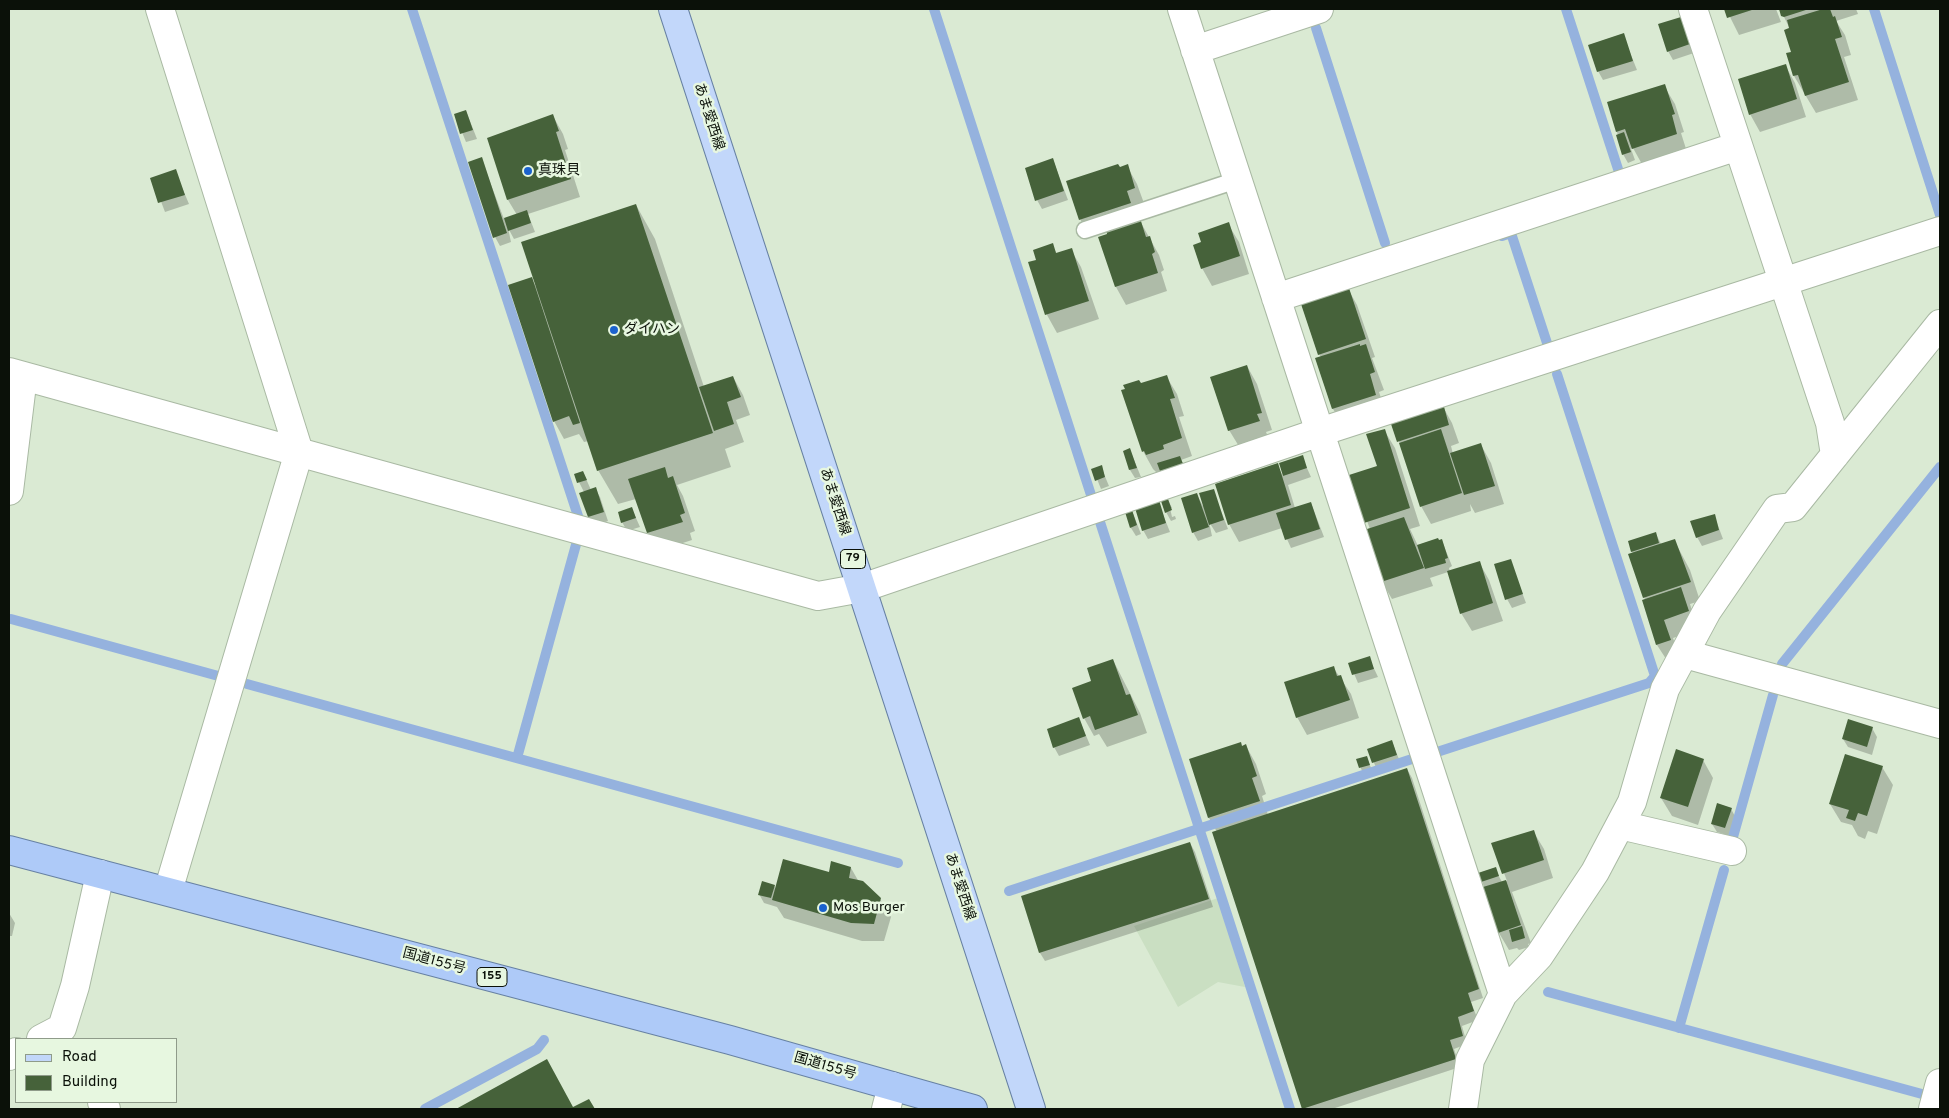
<!DOCTYPE html>
<html>
<head>
<meta charset="utf-8">
<style>
  body { margin:0 }
  #map { position:relative; width:1949px; height:1118px; overflow:hidden; background:#daead3; font-family:Overpass,sans-serif }
  canvas { display:block }
  .frame { position:absolute; inset:0; border:10px solid #0b1109; pointer-events:none }
  .legend { position:absolute; left:15px; top:1038px; width:162px; height:65px; box-sizing:border-box; background:#e7f7e0; border:1px solid #8f9b8a; margin:0; padding:6px 9px; list-style:none; font-size:15px; color:#0b1109 }
  .legend li { display:flex; align-items:center; gap:10px; height:25px }
  .legend b { width:25px; border:1px solid #8f9b8a }
</style>
</head>
<body>
<div id="map">
<canvas width="1949" height="1118"></canvas>
<div class="frame"></div>
<ul class="legend">
<li><b style="height:6px;background:#c2d7fa"></b>Road</li>
<li><b style="height:14px;background:#46623a"></b>Building</li>
</ul>
</div>
<script>
const c = document.querySelector('canvas').getContext('2d');
c.lineJoin = 'round';
function fillPath(path, color) { c.fillStyle = color; c.fill(path, 'evenodd'); }
const toPath = rows => new Path2D(rows.map(r => 'M' + r).join(''));
function strokePath(path, color, width, dash) { c.strokeStyle = color; c.lineWidth = width; c.lineCap = dash ? 'butt' : 'round'; c.setLineDash(dash || []); c.stroke(path); }
function write(font, color, halo, rows, align = 'center') {
  c.font = font + ' Overpass,"Noto Sans JP",sans-serif'; c.lineWidth = 5; c.setLineDash([]); c.textBaseline = 'middle'; c.strokeStyle = halo; c.fillStyle = color; for (const [text, x, y, turn = 0] of rows) {
    c.save(); c.translate(x, y); c.rotate((+turn || 0) * Math.PI / 180); c.textAlign = isNaN(turn) ? turn : align; if (halo) c.strokeText(text, 0, 0); c.fillText(text, 0, 0); c.restore();
  }
}
fillPath(toPath([
  [1218,898,1245,987,1218,982,1178,1007,1134,926]
]), '#cadfc2');
fillPath(toPath([
  [1726,9,1776,9,1781,22,1739,35],
  [1780,9,1856,9,1858,14,1836,21,1845,35,1851,55,1844,57,1858,100,1816,113,1794,76,1787,54,1793,52,1790,29],
  [1680,18,1694,53,1673,60,1668,51],
  [1623,35,1637,70,1603,80,1598,71],
  [1785,65,1795,83,1806,117,1760,132,1750,114],
  [1664,86,1675,104,1684,132,1681,133,1687,152,1643,166,1633,148,1631,149,1635,160,1628,163,1623,154,1609,103],
  [466,111,477,139,466,142,455,115],
  [553,116,563,134,568,149,565,150,580,197,528,214,535,232,514,239,508,228,511,242,500,246,495,237,481,158,504,219,517,215,508,200,488,139],
  [1053,160,1068,200,1042,209,1037,200],
  [1127,166,1137,184,1145,206,1140,221,1159,255,1164,270,1161,272,1167,291,1126,305,1116,287,1100,238,1109,235,1108,232,1091,237,1080,219,1120,168],
  [175,171,189,204,165,212,152,178],
  [636,205,655,239,704,387,733,377,743,395,750,415,736,420,744,442,725,449,731,467,677,485,683,496,695,531,690,533,692,540,658,551,648,533,636,499,618,504,598,470,589,441,584,442,579,434,564,439,554,421,531,278,537,288],
  [1228,224,1239,242,1249,274,1212,286,1202,268,1202,243],
  [1052,245,1057,254,1071,250,1081,267,1099,319,1057,333,1047,315,1030,263,1037,261],
  [1347,287,1357,305,1375,357,1372,358,1384,390,1379,392,1386,413,1344,427,1333,409,1317,359,1321,357,1319,354],
  [1247,366,1257,384,1272,430,1266,432,1269,439,1240,448,1229,430],
  [1166,376,1177,394,1184,416,1179,417,1192,456,1181,460,1185,466,1166,479,1161,471,1157,473,1153,469,1143,451,1141,385],
  [1442,405,1452,423,1459,443,1451,446,1453,454,1481,445,1491,463,1504,504,1475,513,1470,504,1471,511,1431,524,1421,506,1392,421],
  [1384,430,1395,448,1420,526,1410,529,1418,546,1442,541,1452,566,1449,568,1450,572,1479,562,1489,580,1503,621,1472,631,1461,613,1448,572,1430,578,1433,586,1392,599,1382,582,1370,529,1350,476,1378,467],
  [1130,450,1141,477,1135,478,1130,470],
  [1302,457,1311,477,1288,485,1295,508,1311,503,1324,537,1291,548,1282,528,1239,542,1229,524,1277,465,1283,476],
  [1101,467,1109,486,1101,489,1093,469],
  [583,472,591,490,595,489,600,497,608,521,594,526,589,517,581,493,584,492,579,482],
  [1213,490,1228,529,1216,533,1209,522,1212,536,1198,541,1193,532,1197,495,1203,506],
  [1168,500,1172,508,1170,508,1172,517,1175,516,1176,519,1171,521,1166,512],
  [1158,502,1170,532,1148,539,1143,530],
  [632,509,640,527,627,531,622,522],
  [1132,511,1141,534,1136,536,1131,528],
  [1714,515,1723,539,1702,546,1697,537],
  [1656,534,1661,544,1674,540,1690,570,1700,601,1690,604,1698,630,1673,638,1680,658,1668,662,1657,645,1643,601,1645,600,1632,551],
  [1510,560,1526,603,1512,608,1507,599],
  [1369,658,1378,677,1358,683,1350,664],
  [1113,660,1140,713,1147,733,1107,747,1099,734,1094,736,1084,718,1093,682],
  [1333,667,1351,694,1359,718,1307,735,1297,717],
  [1079,719,1090,745,1059,756,1054,747],
  [1872,728,1877,737,1872,755,1848,747,1843,739],
  [1392,742,1401,764,1378,772,1368,749],
  [1246,746,1256,764,1266,794,1262,796,1268,815,1407,769,1412,778,1483,998,1471,1002,1478,1020,1462,1026,1467,1044,1454,1049,1460,1067,1332,1109,1304,1109,1213,833,1217,832,1209,818,1191,760],
  [1366,757,1374,774,1365,777,1357,760],
  [1703,760,1713,778,1698,825,1672,816,1661,798],
  [1882,767,1893,785,1877,834,1868,831,1865,839,1858,836,1852,825,1841,822,1830,804],
  [1731,809,1736,818,1730,836,1717,832,1712,824],
  [1533,831,1544,849,1553,878,1512,892,1531,943,1528,944,1529,947,1519,950,1517,948,1509,950,1499,933,1482,881,1495,869,1502,882,1507,881,1493,844],
  [1190,843,1195,852,1213,907,1045,961,1040,953,1022,897],
  [851,868,859,882,880,899,891,917,884,941,862,941,784,918,777,907,764,903,759,894,774,886,776,889],
  [9,913,15,923,12,936,9,936],
  [547,1061,573,1109,589,1101,594,1109,459,1109]
]), '#0003');
strokePath(toPath([
  [412,9,579,519],
  [934,9,1091,495],
  [1566,9,1618,169],
  [1874,9,1940,215],
  [1316,28,1385,243],
  [1502,236,1511,233,1548,346],
  [1100,522,1290,1109],
  [11,619,222,677],
  [1782,664,1940,467],
  [247,684,898,863],
  [1434,753,1649,683,1655,676,1557,374],
  [517,758,577,541],
  [1733,837,1773,695],
  [1009,891,1412,759],
  [1548,992,1922,1094],
  [1679,1028,1724,870],
  [425,1109,537,1049,544,1040]
]), '#95b2de', 10);
fillPath(toPath([
  [1724,9,1755,9,1727,18],
  [1779,9,1809,9,1784,17,1781,16],
  [1823,9,1830,9,1833,17,1835,16,1842,37,1835,39,1849,82,1805,96,1798,75,1793,76,1786,53,1791,52,1784,30,1789,28,1787,20],
  [1681,17,1690,44,1667,52,1658,24],
  [1624,33,1633,61,1597,72,1588,45],
  [1786,64,1797,99,1749,115,1738,79],
  [1665,84,1675,114,1672,115,1677,134,1632,149,1625,129,1616,132,1607,102],
  [466,110,473,130,460,134,454,114],
  [553,114,559,131,556,132,571,179,507,200,487,138],
  [1624,132,1631,152,1622,155,1616,135],
  [482,157,507,233,493,238,468,162],
  [1053,158,1064,191,1035,201,1025,168],
  [1118,164,1120,167,1128,164,1135,188,1127,191,1131,203,1079,220,1066,181],
  [176,169,185,195,158,203,150,178],
  [636,204,713,433,597,471,521,242],
  [527,210,531,223,508,231,504,218],
  [1140,218,1146,237,1150,236,1155,252,1152,254,1158,273,1115,287,1098,237,1107,234,1106,229],
  [1229,222,1240,256,1201,269,1193,245,1201,242,1198,233],
  [1053,243,1056,253,1072,248,1089,301,1045,315,1028,262,1036,260,1033,250],
  [532,277,580,423,573,425,569,416,553,422,508,285],
  [1348,285,1366,339,1318,355,1300,301],
  [1360,344,1360,346,1366,344,1375,372,1370,374,1376,395,1332,409,1315,358],
  [1247,365,1262,413,1257,414,1260,421,1228,431,1210,377],
  [1167,375,1175,398,1170,399,1182,438,1163,445,1164,449,1146,455,1144,451,1142,452,1121,390,1125,389,1123,385,1139,380,1141,383],
  [733,376,741,397,727,402,734,424,714,431,699,387],
  [1443,403,1449,425,1397,442,1390,421],
  [1385,429,1410,508,1364,523,1349,475,1377,466,1366,434],
  [1441,429,1462,493,1420,507,1399,443],
  [1481,443,1495,486,1464,495,1450,453],
  [1130,448,1137,468,1129,470,1123,451],
  [1303,455,1307,468,1283,476,1279,463],
  [1180,456,1183,464,1160,471,1157,463],
  [1278,463,1291,505,1228,525,1215,484],
  [1102,465,1105,477,1095,481,1091,469],
  [665,467,668,478,673,476,685,513,680,515,683,522,647,533,628,479],
  [583,471,587,480,577,483,574,474],
  [596,487,604,512,588,517,579,493],
  [1214,489,1224,520,1209,525,1199,493],
  [1197,493,1209,527,1192,533,1181,498],
  [1168,499,1172,510,1165,513,1161,501],
  [1159,500,1166,523,1142,531,1135,508],
  [1311,502,1320,529,1285,540,1276,513],
  [632,507,636,518,621,523,618,512],
  [1132,510,1137,525,1130,528,1125,512],
  [1715,514,1719,530,1696,538,1690,521],
  [1404,517,1424,568,1381,582,1364,530],
  [1656,532,1659,543,1631,552,1628,541],
  [1438,538,1439,540,1442,539,1448,558,1445,559,1446,563,1425,569,1417,545],
  [1675,539,1691,582,1643,598,1628,554],
  [1511,559,1523,594,1505,600,1494,564],
  [1480,561,1493,603,1460,614,1447,571],
  [1681,587,1689,611,1664,620,1671,640,1656,645,1642,600],
  [1370,656,1374,669,1352,675,1348,663],
  [1113,659,1126,695,1130,694,1138,715,1095,730,1090,716,1083,719,1072,688,1091,681,1087,668],
  [1334,666,1337,676,1341,675,1350,700,1296,718,1284,682],
  [1079,717,1086,736,1053,748,1047,729],
  [1848,719,1873,727,1867,747,1842,739],
  [1392,740,1397,755,1372,763,1367,749],
  [1241,742,1242,746,1246,744,1257,776,1252,778,1260,801,1208,818,1189,759],
  [1676,749,1704,759,1688,807,1660,798],
  [1845,754,1883,766,1867,816,1858,813,1855,821,1846,818,1849,810,1829,804],
  [1367,756,1370,765,1359,768,1356,759],
  [1407,768,1479,989,1468,993,1474,1011,1458,1017,1463,1036,1450,1040,1456,1059,1302,1109,1212,832],
  [1717,803,1732,808,1725,828,1711,824],
  [1534,830,1544,860,1502,874,1491,843],
  [1190,842,1209,899,1039,953,1021,896],
  [783,859,829,872,831,861,851,867,849,878,863,881,881,898,874,924,851,923,772,900],
  [1496,867,1499,876,1481,882,1478,873],
  [1506,880,1521,925,1498,933,1483,887],
  [762,881,775,885,771,898,758,895],
  [1522,926,1525,938,1512,942,1509,930],
  [547,1059,573,1107,589,1099,595,1109,456,1109]
]), '#46623a');
const service = toPath([
  [1085,230,1237,180]
]);
const minor = toPath([
  [160,9,299,452,168,891],
  [1182,9,1503,994],
  [1693,9,1830,423,1835,455],
  [1195,50,1319,9],
  [1276,298,1738,146],
  [9,372,818,596,862,588,1320,432,1940,231],
  [9,491,23,376],
  [1685,654,1940,724],
  [1620,825,1732,851],
  [41,1039,62,1028,75,986,100,874],
  [9,1056,16,1052],
  [102,1102,106,1109],
  [886,1109,892,1086],
  [1463,1109,1470,1060,1503,994,1539,956,1595,872,1632,802,1665,689,1707,611,1777,509,1793,507,1940,324],
  [1933,1109,1940,1083]
]);
const primary = toPath([
  [673,9,1031,1109]
]);
const trunk = toPath([
  [9,850,730,1040,973,1109]
]);
strokePath(service, '#a9b9a3', 19);
strokePath(minor, '#a9b9a3', 30);
strokePath(primary, '#6781a3', 30);
strokePath(trunk, '#6781a3', 30);
strokePath(service, '#fff', 16);
strokePath(minor, '#fff', 28);
strokePath(primary, '#c2d7fa', 28);
strokePath(trunk, '#aecaf8', 28);
for (const [x, y, r, color] of [
  [528,171,5,"#1b62cd"],
  [614,330,5,"#1b62cd"],
  [823,908,5,"#1b62cd"]
]) { const dot = new Path2D(); dot.arc(x, y, r, 0, 2 * Math.PI); c.fillStyle = color; c.fill(dot); strokePath(dot, '#e7f7e0', 2); }
for (const [x, y, w] of [
  [853,559,25],
  [492,977,30]
]) { const box = new Path2D(); box.roundRect(x - w / 2, y - 9.5, w, 19, 4); c.fillStyle = '#e7f7e0'; c.fill(box); strokePath(box, '#0b1109', 1); }
write('bold 12px', '#0b1109', null, [
  ["79",853,559],
  ["155",492,977]
]);
write('14px', '#0b1109', '#e7f7e0', [
  ["あま愛西線",708,117,72],
  ["あま愛西線",834,502,72],
  ["あま愛西線",959,887,72],
  ["国道155号",434,962,15],
  ["国道155号",825,1067,16]
]);
write('14px', '#0b1109', '#e7f7e0', [
  ["真珠貝",538,171],
  ["ダイハン",624,330],
  ["Mos Burger",833,908]
], 'left');
</script>
</body>
</html>
